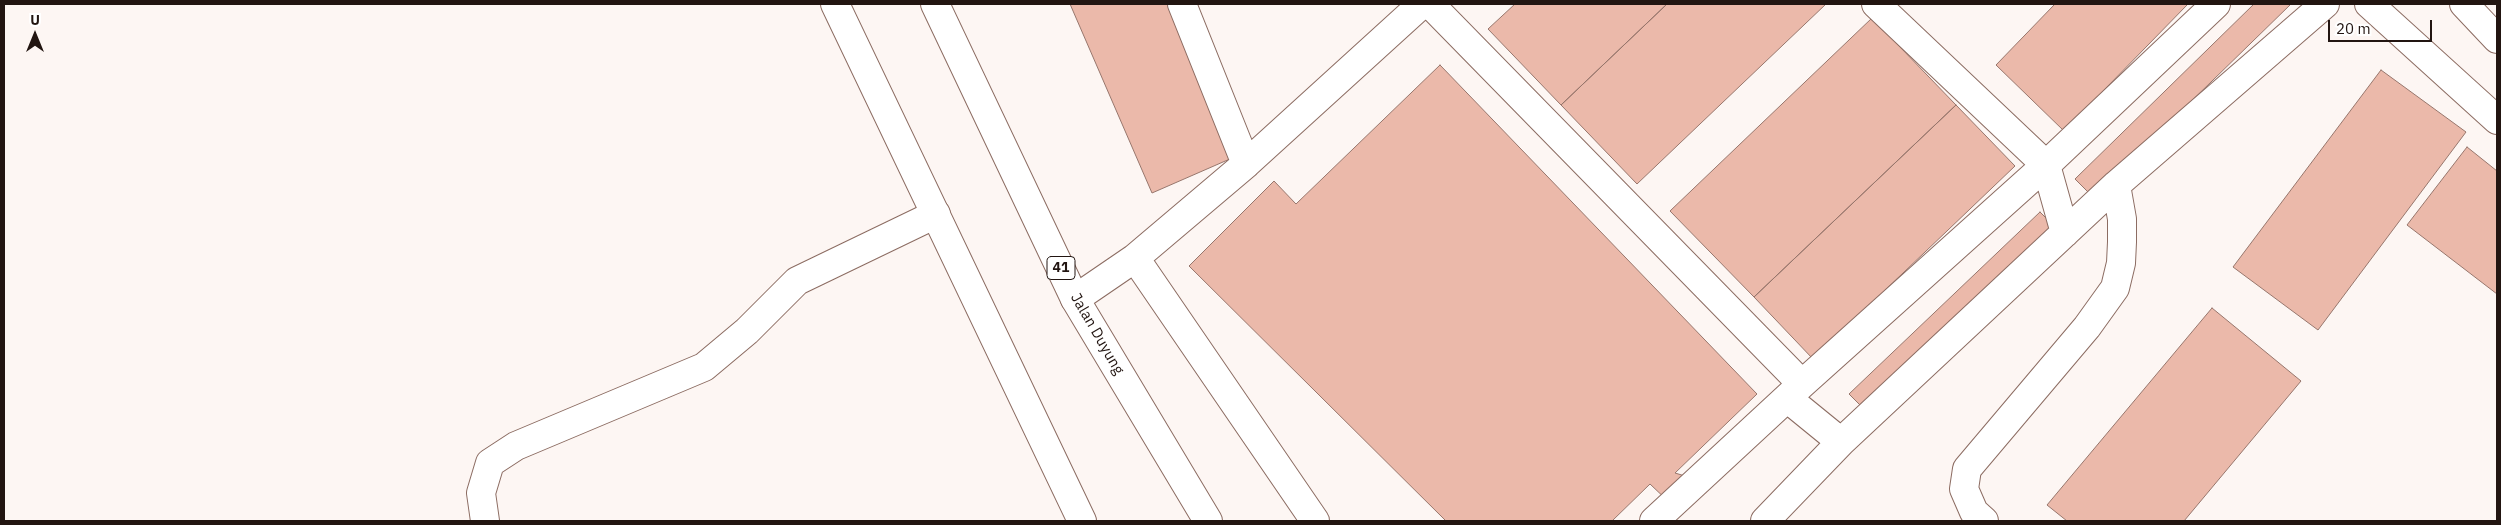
<!DOCTYPE html>
<html>
<head>
<meta charset="utf-8">
<style>
  body { margin:0 }
  #map { position:relative; width:2501px; height:525px; overflow:hidden; background:#fdf6f3; font-family:"IBM Plex Sans",sans-serif }
  canvas { display:block }
  .frame { position:absolute; inset:0; border:5px solid #221511; pointer-events:none }
  .north { position:absolute; left:10px; top:10px; width:50px; height:50px; -webkit-text-stroke:4px #fff; paint-order:stroke; rotate:0deg; font-size:14px; font-weight:700; line-height:20px; text-align:center; color:#221511 }
  .north::after { content:''; display:block; margin:auto; width:18px; height:22px; background:#221511; clip-path:polygon(50% 0,100% 100%,50% 72%,0 100%) }
  .scale { position:absolute; left:2328px; top:20px; width:104px; height:22px; box-sizing:border-box; border:2px solid #221511; border-top:0; padding-left:6px; font-size:15px; line-height:18px; white-space:nowrap; color:#221511; -webkit-text-stroke:4px #fff; paint-order:stroke }
</style>
</head>
<body>
<div id="map">
<canvas width="2501" height="525"></canvas>
<div class="frame"></div>
<div class="north">U</div>
<div class="scale">20 m</div>
</div>
<script>
const c = document.querySelector('canvas').getContext('2d');
c.lineJoin = 'round';
function fillPath(path, color) { c.fillStyle = color; c.fill(path, 'evenodd'); }
const toPath = rows => new Path2D(rows.map(r => 'M' + r).join(''));
function strokePath(path, color, width, dash) { c.strokeStyle = color; c.lineWidth = width; c.lineCap = dash ? 'butt' : 'round'; c.setLineDash(dash || []); c.stroke(path); }
function write(font, color, halo, rows, align = 'center') {
  c.font = font + ' "IBM Plex Sans",sans-serif'; c.lineWidth = 4; c.setLineDash([]); c.textBaseline = 'middle'; c.strokeStyle = halo; c.fillStyle = color; for (const [text, x, y, turn = 0] of rows) {
    c.save(); c.translate(x, y); c.rotate((+turn || 0) * Math.PI / 180); c.textAlign = isNaN(turn) ? turn : align; if (halo) c.strokeText(text, 0, 0); c.fillText(text, 0, 0); c.restore();
  }
}
const building = toPath([
  [1070,4,1174,4,1239,155,1152,193,1070,4],
  [1515,4,1667,4,1561,105,1488,29,1515,4],
  [1667,4,1826,4,1637,184,1561,105,1667,4],
  [2055,4,2188,4,2064,131,1996,65,2055,4],
  [2254,4,2291,4,2093,197,2075,179,2254,4],
  [1872,18,1956,105,1754,297,1670,211,1872,18],
  [1440,65,1757,394,1675,473,1695,479,1670,503,1650,484,1612,521,1446,521,1189,266,1274,181,1296,204,1440,65],
  [2381,70,2466,132,2318,330,2233,267,2381,70],
  [1956,105,2015,166,1813,359,1754,297,1956,105],
  [2467,147,2497,171,2497,294,2407,225,2467,147],
  [2040,212,2058,230,1867,412,1849,394,2040,212],
  [2212,308,2301,381,2184,521,2067,521,2047,505,2212,308]
]);
fillPath(building, '#ebb9aa');
strokePath(building, '#97766c', 1);
const minor = toPath([
  [1182,4,1246,164],
  [1430,4,1802,384],
  [1876,4,2046,165,2065,233],
  [2369,4,2497,120],
  [2464,4,2497,39],
  [1135,258,1315,521],
  [1075,299,1135,258,1246,164,1422,4],
  [1787,398,1841,442],
  [485,521,481,493,490,463,516,446,704,367,747,331,797,281,936,214],
  [1654,521,1802,384,2046,165,2216,4],
  [1765,521,1841,442,2116,185,2325,4],
  [1984,521,1974,512,1964,489,1967,469,2087,327,2115,288,2121,263,2122,242,2122,219,2116,185]
]);
const highway = toPath([
  [835,4,1082,521],
  [935,4,1075,299,1208,521]
]);
strokePath(minor, '#8c6c62', 30);
strokePath(highway, '#8c6c62', 30);
strokePath(minor, '#fff', 28);
strokePath(highway, '#fff', 28);
for (const [x, y, w] of [
  [1061,268,28]
]) { const box = new Path2D(); box.roundRect(x - w / 2, y - 11.5, w, 23, 4); c.fillStyle = '#fff'; c.fill(box); strokePath(box, '#221511', 1); }
write('bold 14px', '#221511', null, [
  ["41",1061,268]
]);
write('15px', '#221511', '#fff', [
  ["Jalan Duyung",1097,334,60]
]);
</script>
</body>
</html>
